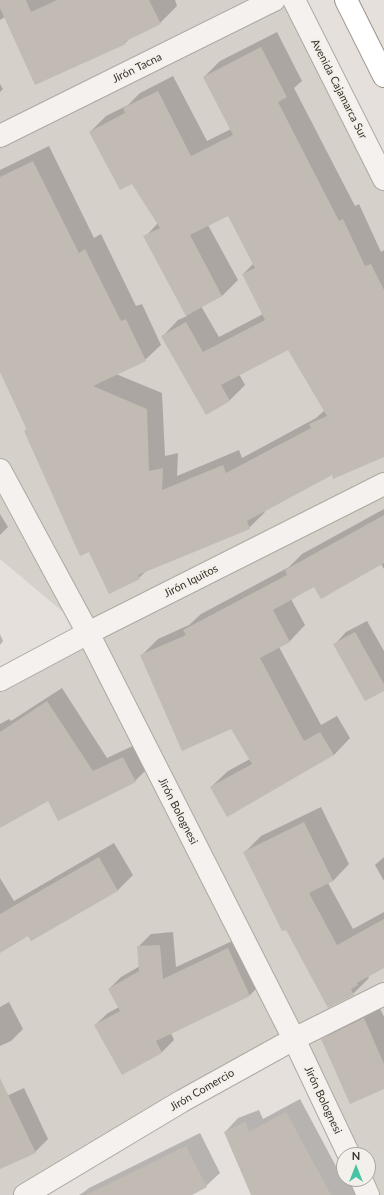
<!DOCTYPE html>
<html>
<head>
<meta charset="utf-8">
<style>
  body { margin:0 }
  #map { position:relative; width:384px; height:1195px; overflow:hidden; background:#e5e0dc; font-family:Lato,sans-serif }
  canvas { display:block }
  .north { position:absolute; left:336px; top:1147px; width:40px; height:40px; box-sizing:border-box; background:#f3efeb; border:1px solid #a9a39d; border-radius:50%; rotate:0deg; font-size:11px; font-weight:700; line-height:16px; text-align:center; color:#3a3127 }
  .north::after { content:''; display:block; margin:auto; width:14px; height:18px; background:#46c5a4; clip-path:polygon(50% 0,100% 100%,50% 72%,0 100%) }
</style>
</head>
<body>
<div id="map">
<canvas width="384" height="1195"></canvas>
<div class="north">N</div>
</div>
<script>
const c = document.querySelector('canvas').getContext('2d');
c.lineJoin = 'round';
function fillPath(path, color) { c.fillStyle = color; c.fill(path, 'evenodd'); }
const toPath = rows => new Path2D(rows.map(r => 'M' + r).join(''));
function strokePath(path, color, width, dash) { c.strokeStyle = color; c.lineWidth = width; c.lineCap = dash ? 'butt' : 'round'; c.setLineDash(dash || []); c.stroke(path); }
function write(font, color, halo, rows, align = 'center') {
  c.font = font + ' Lato,sans-serif'; c.lineWidth = 4; c.setLineDash([]); c.textBaseline = 'middle'; c.strokeStyle = halo; c.fillStyle = color; for (const [text, x, y, turn = 0] of rows) {
    c.save(); c.translate(x, y); c.rotate((+turn || 0) * Math.PI / 180); c.textAlign = isNaN(turn) ? turn : align; if (halo) c.strokeText(text, 0, 0); c.fillText(text, 0, 0); c.restore();
  }
}
fillPath(toPath([
  [0,0,296,0,384,176,384,484,88,633,0,559],
  [384,486,384,1195,368,1195,368,1155,349,1155,294,1039,25,1195,0,1195,0,685]
]), '#d6d0ca');
fillPath(toPath([
  [0,0,175,0,177,6,160,23,131,37,125,43,5,17,0,20],
  [277,32,302,81,294,88,355,206,359,204,381,252,384,250,384,456,332,474,264,510,265,512,249,528,147,570,139,578,89,551,25,431,27,429,0,370,0,170,49,146,94,238,101,234,136,306,142,304,161,345,145,360,116,374,162,393,165,456,178,453,177,476,239,450,242,458,316,418,325,410,289,349,239,374,245,385,229,401,163,336,178,320,187,316,145,237,158,223,133,183,90,132,106,116,128,105,140,93,173,76,207,141,231,129,204,77,220,61],
  [229,214,254,263,243,274,263,314,219,337,201,306,222,296,238,280,208,225],
  [0,84,3,89,0,92],
  [384,509,384,569,381,564,314,585,291,599,305,625,289,642,279,647,321,725,337,716,350,738,334,755,211,787,228,771,250,759,232,728,142,655,158,639,189,625,201,614,289,567,302,554],
  [0,514,8,527,0,535],
  [367,621,384,651,384,690,335,644,346,632],
  [0,634,3,641,0,645],
  [62,688,107,758,137,744,149,767,135,781,49,800,0,827,0,724,9,719,11,721],
  [321,807,349,864,333,881,328,883,353,929,384,912,384,967,368,976,369,978,353,994,245,852,261,836],
  [114,843,133,875,118,890,32,940,28,934,0,952,0,878,14,901],
  [384,857,384,881,375,865],
  [173,932,176,967,241,937,263,982,250,995,171,1033,174,1040,162,1052,95,1025,108,1013,119,1007,109,989,121,977,140,966,138,947,151,934],
  [9,1002,23,1029,11,1041,0,1046,0,1007],
  [378,1004,384,1017,384,1088,323,1040,337,1025],
  [24,1088,48,1139,35,1152,0,1168,0,1099],
  [300,1099,338,1170,344,1167,344,1179,354,1179,361,1195,275,1195,225,1132,238,1118,259,1110,263,1119],
  [200,1133,220,1173,206,1186,190,1195,79,1195,84,1192,89,1188]
]), '#0003');
fillPath(toPath([
  [0,0,26,0,31,12,57,0,149,0,161,24,124,42,126,44,35,85,0,8],
  [261,47,287,97,278,102,339,221,343,219,365,266,371,264,384,290,384,457,333,479,332,475,247,521,250,529,138,575,140,579,109,594,89,552,80,556,24,431,27,430,0,372,0,177,33,161,79,253,85,249,121,321,126,319,146,361,93,386,147,409,149,471,163,468,162,490,223,465,226,473,311,428,309,424,327,416,288,350,221,385,230,401,206,415,161,336,186,322,203,352,265,320,242,274,255,268,228,216,190,235,222,296,186,316,143,236,160,228,132,184,120,190,89,132,125,113,123,108,158,91,191,156,233,135,203,77],
  [384,515,384,563,321,599,314,587,273,610,290,642,260,658,304,741,320,732,334,755,227,817,210,787,252,764,231,729,182,751,140,655,186,635,183,630,287,575,285,570],
  [355,632,384,684,384,691,365,701,333,644],
  [47,701,93,771,123,757,136,782,58,821,48,801,0,828,0,732],
  [304,822,333,881,309,893,337,945,384,919,384,968,357,983,358,985,351,989,354,995,328,1008,286,930,282,931,243,852],
  [99,857,118,891,31,941,28,936,0,953,0,914],
  [160,945,163,979,228,948,250,996,156,1041,162,1053,122,1075,94,1025,120,1011,108,989,139,971,137,946],
  [364,1018,384,1064,384,1089,350,1104,321,1039],
  [0,1078,36,1153,0,1169],
  [286,1112,331,1195,251,1195,224,1132,245,1122,249,1132],
  [186,1146,207,1187,192,1195,86,1195]
]), '#c1bbb3');
const minor = toPath([
  [294,0,384,179],
  [0,136,274,0],
  [0,470,88,633,294,1039,349,1155],
  [0,680,88,633,384,484],
  [361,1179,368,1195],
  [25,1195,182,1101,294,1039,384,994]
]);
const highway = toPath([
  [346,0,384,76]
]);
strokePath(minor, '#aea8a2', 24);
strokePath(highway, '#9b9084', 24);
strokePath(minor, '#f4f1ee', 22);
strokePath(highway, '#fff', 22);
write('11px', '#3a3127', '#f3efeb', [
  ["Jirón Tacna",137,68,-26],
  ["Avenida Cajamarca Sur",339,89,63],
  ["Jirón Iquitos",191,581,-27],
  ["Jirón Bolognesi",178,811,63],
  ["Jirón Comercio",202,1090,-30],
  ["Jirón Bolognesi",323,1100,65]
]);
</script>
</body>
</html>
